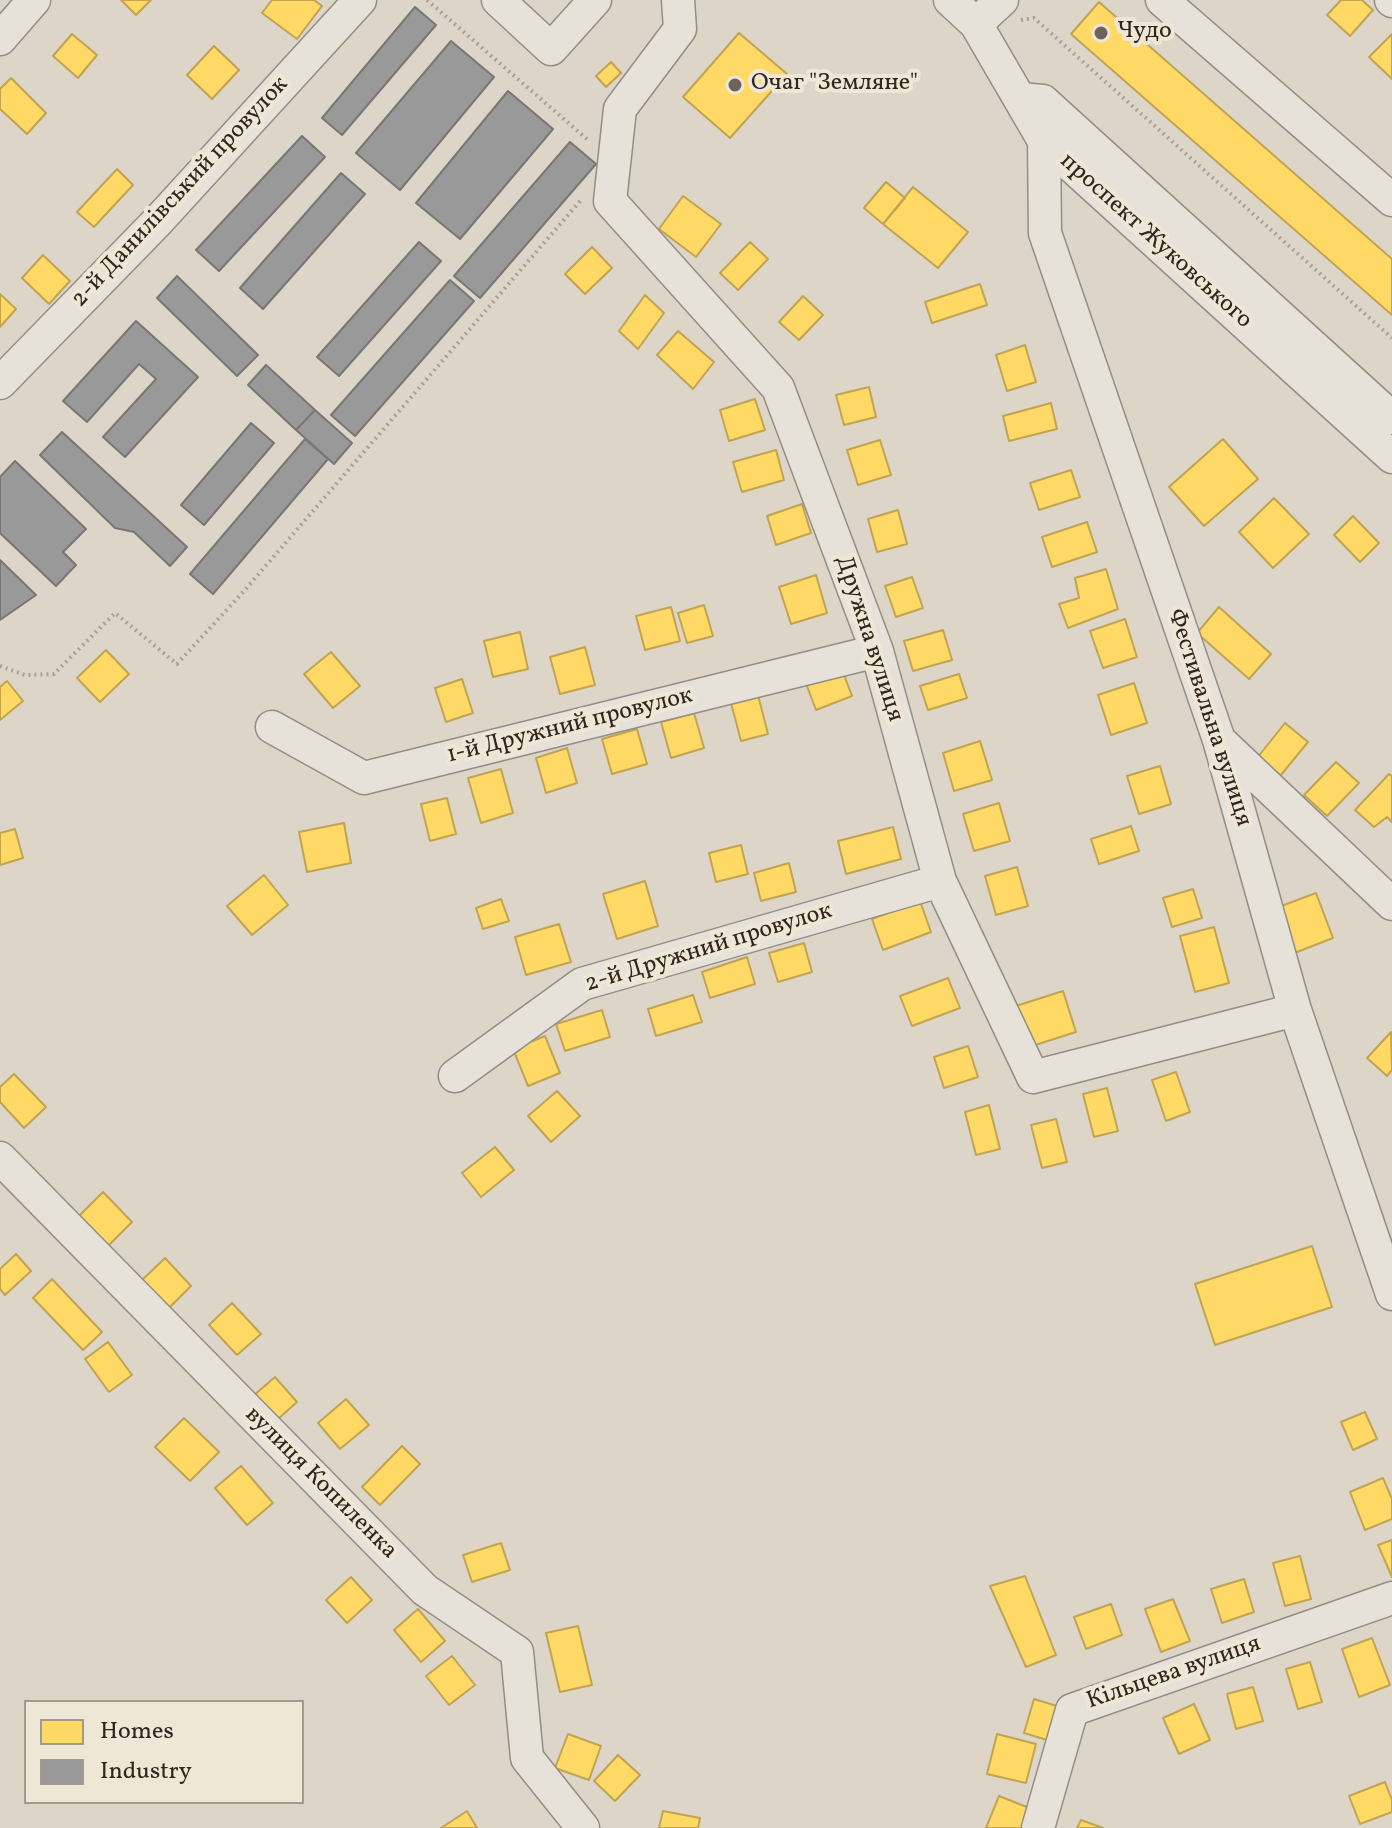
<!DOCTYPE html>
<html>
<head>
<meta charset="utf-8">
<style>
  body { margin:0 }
  #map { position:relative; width:1392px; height:1828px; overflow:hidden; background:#ddd6c8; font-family:Vollkorn,serif }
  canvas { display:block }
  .legend { position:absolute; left:24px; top:1700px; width:280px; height:104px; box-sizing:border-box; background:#efe7d5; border:2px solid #a3998c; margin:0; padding:10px 14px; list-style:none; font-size:24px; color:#31251f }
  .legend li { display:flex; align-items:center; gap:16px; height:40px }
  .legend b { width:40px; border:2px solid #a3998c }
</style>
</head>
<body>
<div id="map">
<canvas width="1392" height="1828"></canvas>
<ul class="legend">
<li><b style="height:22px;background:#ffd966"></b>Homes</li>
<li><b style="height:22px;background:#999"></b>Industry</li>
</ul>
</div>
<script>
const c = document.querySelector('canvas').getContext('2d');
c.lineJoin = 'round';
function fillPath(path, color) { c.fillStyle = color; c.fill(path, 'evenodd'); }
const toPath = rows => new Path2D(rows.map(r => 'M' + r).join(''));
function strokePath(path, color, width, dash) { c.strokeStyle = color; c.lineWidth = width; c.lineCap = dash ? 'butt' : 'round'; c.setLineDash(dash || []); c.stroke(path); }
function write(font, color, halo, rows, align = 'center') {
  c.font = font + ' Vollkorn,serif'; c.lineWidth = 8; c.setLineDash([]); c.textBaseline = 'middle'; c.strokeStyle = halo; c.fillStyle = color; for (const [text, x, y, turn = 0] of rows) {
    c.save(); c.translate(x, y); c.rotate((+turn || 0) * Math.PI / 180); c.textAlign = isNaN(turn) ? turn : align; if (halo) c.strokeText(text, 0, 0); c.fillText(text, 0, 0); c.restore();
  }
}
const homes = toPath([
  [121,0,151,0,136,15,121,0],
  [272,0,314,0,322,6,297,39,262,13,272,0],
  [1341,0,1362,0,1373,10,1350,36,1327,15,1341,0],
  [1099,2,1392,259,1392,315,1071,34,1099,2],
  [739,33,787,74,730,138,683,97,739,33],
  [72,34,97,55,78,78,53,56,72,34],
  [1392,34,1392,79,1369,57,1392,34],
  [214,46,239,70,212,99,187,75,214,46],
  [611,62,621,73,606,87,596,76,611,62],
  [11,78,46,113,27,134,0,109,0,89,11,78],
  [117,169,133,185,94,227,77,212,117,169],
  [886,182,905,198,883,224,864,208,886,182],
  [913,187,968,232,938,268,883,224,913,187],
  [683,196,721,224,696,257,659,229,683,196],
  [750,242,768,259,738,290,720,273,750,242],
  [592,247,612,268,585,294,565,274,592,247],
  [43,255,70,281,49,304,22,278,43,255],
  [980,284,987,305,932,323,925,302,980,284],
  [0,294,16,309,0,327,0,294],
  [645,295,664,313,638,349,619,331,645,295],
  [803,296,823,315,799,340,779,322,803,296],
  [678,331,714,362,693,389,657,355,678,331],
  [1025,345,1036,382,1007,391,996,355,1025,345],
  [869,387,876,417,844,425,836,395,869,387],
  [755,399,765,430,729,441,720,410,755,399],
  [1051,403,1057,429,1009,441,1003,416,1051,403],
  [1223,439,1258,479,1204,526,1169,487,1223,439],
  [880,440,891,475,858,485,847,450,880,440],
  [776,450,784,480,742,492,733,462,776,450],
  [1071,470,1080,497,1039,510,1030,483,1071,470],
  [1274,498,1309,534,1273,568,1239,532,1274,498],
  [802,504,811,533,776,545,767,516,802,504],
  [898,510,907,544,877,552,868,519,898,510],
  [1353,516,1379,543,1360,562,1334,535,1353,516],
  [1087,522,1097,552,1052,567,1042,537,1087,522],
  [1106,569,1118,609,1068,628,1059,604,1079,598,1075,578,1106,569],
  [816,575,827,613,791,624,779,587,816,575],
  [912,577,923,608,896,617,885,586,912,577],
  [704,605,713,636,687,643,678,613,704,605],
  [671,607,680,641,645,650,636,616,671,607],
  [1219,607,1271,654,1249,679,1197,633,1219,607],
  [1125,619,1137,657,1103,668,1090,631,1125,619],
  [943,630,952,660,913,671,904,641,943,630],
  [520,632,528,669,493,677,484,641,520,632],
  [585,647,595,685,560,694,550,657,585,647],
  [106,650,129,674,100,702,77,678,106,650],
  [331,652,360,686,333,708,304,674,331,652],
  [840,664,852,696,816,710,804,678,840,664],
  [959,674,967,698,928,710,920,686,959,674],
  [462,679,473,713,446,722,435,688,462,679],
  [7,681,23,701,0,720,0,687,7,681],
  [1134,683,1147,723,1111,735,1098,695,1134,683],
  [758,695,768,734,741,741,731,703,758,695],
  [694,713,704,748,671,758,661,722,694,713],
  [1285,723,1308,742,1276,781,1253,763,1285,723],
  [637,729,647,764,612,774,602,739,637,729],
  [980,741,992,780,954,791,943,753,980,741],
  [567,748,577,783,546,793,536,758,567,748],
  [1336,762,1359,783,1327,816,1304,795,1336,762],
  [1160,766,1171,804,1139,814,1127,776,1160,766],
  [501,769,513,813,481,823,468,778,501,769],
  [1389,774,1392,776,1392,822,1387,817,1374,827,1355,810,1389,774],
  [447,798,456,834,430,841,421,804,447,798],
  [999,803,1010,841,974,851,963,814,999,803],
  [344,823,351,863,307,872,299,832,344,823],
  [1131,826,1139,851,1099,864,1091,839,1131,826],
  [893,827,901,859,846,874,838,841,893,827],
  [15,829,23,858,0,865,0,833,15,829],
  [741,845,748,874,716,882,709,853,741,845],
  [789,863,796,892,761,901,754,873,789,863],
  [1017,867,1028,906,996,915,985,876,1017,867],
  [264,875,288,905,252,935,227,906,264,875],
  [645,881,658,926,617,939,603,894,645,881],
  [1193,889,1202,918,1172,927,1163,898,1193,889],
  [1316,893,1333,938,1292,954,1276,908,1316,893],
  [501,899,509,921,483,929,476,908,501,899],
  [920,901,931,932,883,950,872,919,920,901],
  [559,924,571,962,526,975,515,937,559,924],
  [1214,927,1229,983,1195,992,1180,936,1214,927],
  [804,943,812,972,778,982,769,953,804,943],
  [747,957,755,984,710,998,702,972,747,957],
  [948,978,960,1008,912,1026,900,996,948,978],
  [1063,991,1076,1032,1029,1047,1016,1006,1063,991],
  [693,995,702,1022,656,1036,648,1009,693,995],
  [602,1010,610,1037,565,1051,556,1024,602,1010],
  [1391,1032,1392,1070,1387,1076,1367,1058,1391,1032],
  [545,1036,560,1073,528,1086,513,1049,545,1036],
  [968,1046,978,1077,944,1088,934,1057,968,1046],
  [1176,1072,1190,1112,1166,1121,1152,1080,1176,1072],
  [14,1074,46,1107,24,1128,0,1102,0,1087,14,1074],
  [1107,1088,1118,1131,1094,1137,1083,1094,1107,1088],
  [557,1091,580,1116,551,1142,528,1116,557,1091],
  [989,1105,1000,1149,976,1155,965,1112,989,1105],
  [1056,1119,1067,1162,1042,1168,1031,1125,1056,1119],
  [495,1147,514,1170,481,1197,462,1173,495,1147],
  [103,1192,132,1222,106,1248,77,1218,103,1192],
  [1312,1246,1332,1307,1215,1345,1195,1284,1312,1246],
  [16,1254,31,1271,5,1295,0,1289,0,1269,16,1254],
  [165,1258,191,1286,164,1313,137,1285,165,1258],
  [52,1279,102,1332,83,1350,33,1298,52,1279],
  [232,1303,261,1334,237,1355,209,1325,232,1303],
  [108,1342,132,1375,109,1392,85,1359,108,1342],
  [275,1377,297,1402,267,1429,245,1403,275,1377],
  [346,1399,369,1425,340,1449,318,1423,346,1399],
  [1365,1412,1377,1439,1353,1450,1341,1422,1365,1412],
  [184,1418,219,1452,190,1481,155,1447,184,1418],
  [402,1446,420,1464,380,1505,362,1487,402,1446],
  [241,1466,273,1503,247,1525,215,1488,241,1466],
  [1383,1478,1392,1499,1392,1519,1365,1530,1350,1492,1383,1478],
  [1392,1540,1392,1577,1378,1545,1392,1540],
  [501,1543,510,1570,472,1582,463,1555,501,1543],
  [1300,1556,1311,1599,1285,1606,1273,1563,1300,1556],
  [1025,1576,1056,1655,1026,1667,990,1586,1025,1576],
  [351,1577,372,1600,347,1623,326,1600,351,1577],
  [1244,1579,1254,1612,1222,1623,1211,1589,1244,1579],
  [1173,1599,1190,1641,1161,1652,1145,1609,1173,1599],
  [1111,1604,1122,1635,1086,1649,1074,1617,1111,1604],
  [418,1609,445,1641,421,1662,394,1630,418,1609],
  [578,1626,592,1685,560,1692,546,1633,578,1626],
  [1372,1638,1390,1685,1359,1697,1342,1649,1372,1638],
  [452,1656,475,1685,449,1705,426,1676,452,1656],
  [1310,1662,1322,1702,1298,1709,1286,1669,1310,1662],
  [1253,1687,1263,1721,1236,1729,1227,1694,1253,1687],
  [1034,1699,1070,1710,1060,1744,1024,1733,1034,1699],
  [1194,1704,1210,1740,1179,1754,1163,1718,1194,1704],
  [568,1734,601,1746,589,1780,555,1768,568,1734],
  [997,1734,1036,1744,1026,1783,987,1774,997,1734],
  [618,1755,640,1775,615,1801,594,1781,618,1755],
  [1385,1782,1392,1800,1392,1812,1360,1824,1349,1796,1385,1782],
  [999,1796,1032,1809,1025,1828,986,1828,999,1796],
  [467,1811,477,1828,441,1828,467,1811],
  [663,1811,700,1818,698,1828,659,1828,663,1811],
  [1081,1820,1103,1828,1077,1828,1081,1820]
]);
fillPath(homes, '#ffd966');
strokePath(homes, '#c1a351', 2);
const industry = toPath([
  [415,7,436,25,342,135,322,118,415,7],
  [451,41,494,77,400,190,356,153,451,41],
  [508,91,553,129,460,239,416,203,508,91],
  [302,136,325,157,219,271,196,250,302,136],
  [570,142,596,164,480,298,454,276,570,142],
  [341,173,365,194,263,309,240,288,341,173],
  [419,242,441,261,339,376,317,357,419,242],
  [177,276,258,355,237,376,157,298,177,276],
  [450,280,474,301,355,436,331,415,450,280],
  [136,321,198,377,125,457,103,437,156,379,139,364,87,422,63,401,136,321],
  [266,365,315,410,296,430,248,385,266,365],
  [315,410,352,443,334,464,296,430,315,410],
  [251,423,274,443,204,525,181,505,251,423],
  [62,432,187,547,170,566,134,532,115,528,40,455,62,432],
  [305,439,328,459,213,594,190,574,305,439],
  [15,461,86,529,63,552,76,565,56,586,0,533,0,477,15,461],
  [0,560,36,595,0,620,0,560]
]);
fillPath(industry, '#999');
strokePath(industry, '#7a7674', 2);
const minor = toPath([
  [498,0,551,49,595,0],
  [678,0,680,29,620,109,610,201,778,388,877,651,940,881,1033,1077,1295,1010],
  [950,0,976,24,1044,141,1392,457],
  [1162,0,1392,200],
  [1391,0,1392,1],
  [976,24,1002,0],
  [0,39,34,0],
  [1020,99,1043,101,1392,418],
  [1044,141,1045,233,1219,740,1295,1010,1392,1294],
  [0,383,158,221,360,0],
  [272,727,364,778,877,651],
  [1220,741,1392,904],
  [455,1076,582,984,940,881],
  [0,1158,425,1590,517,1652,527,1758,583,1828],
  [1038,1828,1072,1710,1392,1598]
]);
strokePath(minor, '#938d85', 35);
strokePath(toPath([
  [427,0,588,140],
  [1021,20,1034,18,1392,338],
  [0,666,25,675,54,674,115,613,177,664,244,591,581,200]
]), '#a6a19b', 4, [2, 4]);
strokePath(minor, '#e6e2da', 32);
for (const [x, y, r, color] of [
  [1101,33,8,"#6d635a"],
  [735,85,8,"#6d635a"]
]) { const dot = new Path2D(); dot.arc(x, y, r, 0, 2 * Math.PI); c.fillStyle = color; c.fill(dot); strokePath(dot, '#efe7d5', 3); }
write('24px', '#31251f', '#efe7d5', [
  ["Чудо",1117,33],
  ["Очаг \"Земляне\"",751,85]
], 'left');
write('24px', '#31251f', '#efe7d5', [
  ["2-й Данилівський провулок",181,193,-47],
  ["проспект Жуковського",1155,242,42],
  ["Дружна вулиця",868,639,72],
  ["Фестивальна вулиця",1208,718,72],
  ["1-й Дружний провулок",570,727,-14],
  ["2-й Дружний провулок",709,949,-17],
  ["вулиця Копиленка",320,1484,45],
  ["Кільцева вулиця",1174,1674,-19]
]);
</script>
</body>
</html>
